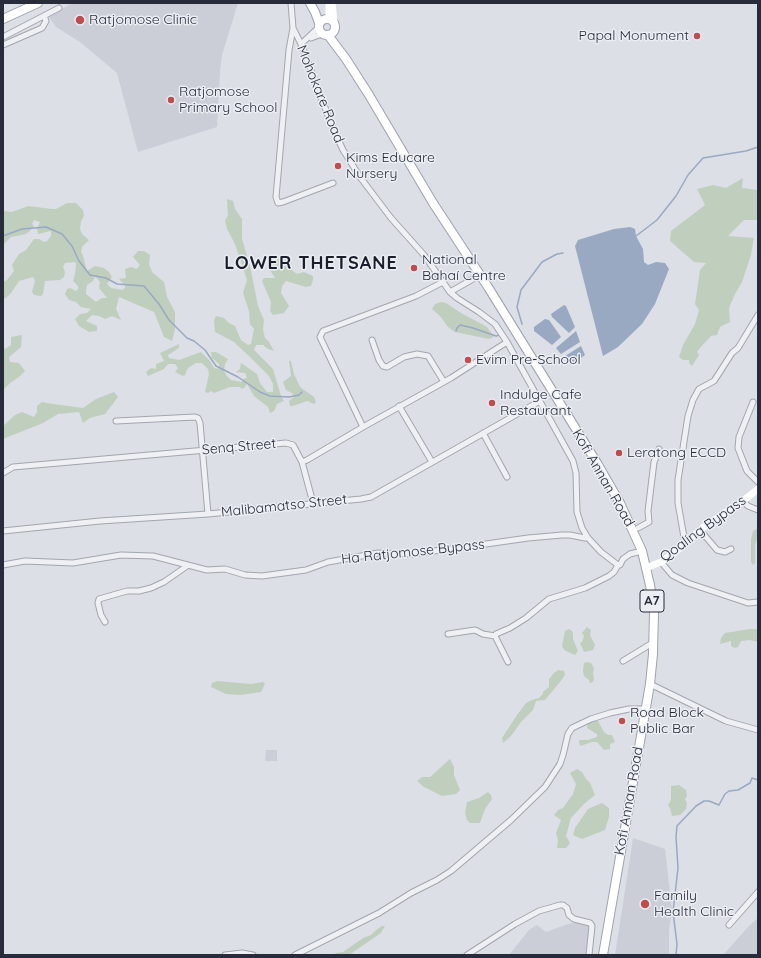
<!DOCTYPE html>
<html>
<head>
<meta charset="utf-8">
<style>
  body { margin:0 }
  #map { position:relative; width:761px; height:958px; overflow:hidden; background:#dcdfe5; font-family:Quicksand,sans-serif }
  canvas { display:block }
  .frame { position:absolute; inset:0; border:4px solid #282c3a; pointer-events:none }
</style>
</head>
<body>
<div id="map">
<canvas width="761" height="958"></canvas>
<div class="frame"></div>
</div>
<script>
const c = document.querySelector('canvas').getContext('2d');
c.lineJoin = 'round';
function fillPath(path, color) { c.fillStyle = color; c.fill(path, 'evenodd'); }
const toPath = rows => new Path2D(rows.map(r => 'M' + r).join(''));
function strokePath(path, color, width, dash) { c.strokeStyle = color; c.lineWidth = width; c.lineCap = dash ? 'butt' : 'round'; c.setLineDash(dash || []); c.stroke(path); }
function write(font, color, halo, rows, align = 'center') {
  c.font = font + ' Quicksand,sans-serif'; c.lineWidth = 3; c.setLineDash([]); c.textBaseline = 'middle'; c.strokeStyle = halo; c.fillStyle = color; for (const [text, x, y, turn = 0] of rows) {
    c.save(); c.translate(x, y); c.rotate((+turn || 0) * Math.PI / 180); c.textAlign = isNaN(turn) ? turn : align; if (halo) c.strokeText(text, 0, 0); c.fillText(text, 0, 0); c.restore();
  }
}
fillPath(toPath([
  [72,3,238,3,222,55,220,71,217,127,138,152,117,73,80,42,56,27,49,17],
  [266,750,277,750,277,761,265,761],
  [633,838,665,849,672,910,669,930,669,955,615,955],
  [758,918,758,955,723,955,749,926],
  [580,922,589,923,591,928,586,955,509,955,529,930,537,925,546,932,568,924]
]), '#cbced6');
fillPath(toPath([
  [743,178,742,188,758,190,758,220,744,220,728,236,754,238,751,255,742,282,735,294,729,308,730,322,720,327,717,335,711,336,700,348,697,352,699,355,692,366,689,363,689,360,683,360,679,357,683,345,695,324,699,310,695,304,700,270,706,263,694,262,670,241,671,231,705,205,697,189,713,185,726,188],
  [227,199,233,201,235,209,242,219,242,239,250,266,258,306,264,320,263,330,265,338,269,342,274,351,268,349,263,345,256,345,254,350,273,369,281,396,284,401,277,404,274,411,270,413,268,407,254,396,247,384,243,389,239,387,230,387,214,393,211,391,208,393,205,392,209,374,208,369,202,363,196,363,188,368,185,375,183,376,175,372,178,368,175,364,168,364,164,369,148,376,146,372,151,368,156,369,156,364,164,361,160,353,179,344,179,348,168,355,169,358,179,360,201,352,210,361,214,368,219,369,219,364,212,358,211,352,216,352,228,359,225,364,224,370,226,375,231,380,242,382,243,379,247,378,245,373,236,372,240,369,241,363,257,374,260,383,267,392,273,392,273,384,269,376,250,357,234,342,215,332,214,320,216,316,224,318,229,323,235,326,241,340,248,345,251,344,254,329,250,324,249,311,243,293,247,280,235,244,227,229,225,220,228,216],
  [67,203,76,203,83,210,84,216,81,221,80,229,82,234,89,240,82,247,81,252,83,256,87,271,95,266,104,268,109,272,112,277,107,284,111,288,122,290,125,288,125,285,119,279,126,278,125,269,131,267,137,269,140,265,133,257,138,251,144,251,150,255,149,264,152,272,164,282,167,297,175,312,175,329,172,341,164,337,154,312,119,297,116,309,121,320,112,316,105,319,99,316,92,315,86,321,97,326,97,331,89,332,79,326,75,319,80,314,87,313,91,309,81,307,76,302,69,300,65,294,67,289,70,288,76,291,78,289,78,286,73,281,75,274,76,263,74,262,65,263,63,267,65,272,64,277,60,280,45,281,43,294,41,296,34,295,32,292,35,281,33,277,19,281,11,293,6,298,3,298,3,282,7,280,14,271,12,265,19,254,26,250,34,239,39,239,44,242,47,241,51,236,51,231,38,234,37,229,40,222,34,220,32,224,34,226,33,228,26,234,11,237,3,245,3,211,12,212,28,206,52,209,56,209],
  [95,276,100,282,99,288,107,298,102,298,96,302,86,294,86,291,87,285,93,281],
  [284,257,292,262,289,267,293,271,297,274,304,272,308,274,313,276,313,280,311,286,306,287,286,281,282,286,281,293,289,306,284,313,273,315,270,311,271,302,262,281,264,278,275,278,270,270,270,265,278,258],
  [441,302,446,303,461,313,487,327,494,337,489,339,455,332,448,327,440,316,432,309,435,304],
  [22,335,21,347,9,357,10,362,19,363,25,371,19,377,10,383,3,390,3,347,5,349,11,345,11,337],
  [289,361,291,361,294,374,300,387,314,397,316,402,314,404,307,401,293,406,290,406,289,401,294,397,292,393,286,390,283,382,291,376],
  [114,392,118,397,105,414,90,418,83,423,79,412,58,414,43,423,3,439,3,426,15,415,22,412,34,417,37,412,37,406,42,402,53,404,83,408,96,399],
  [758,528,758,535,755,545,755,563,753,565,751,562,751,540,753,531],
  [587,627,591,630,590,635,595,645,593,650,584,652,580,643,582,642,584,636,582,633],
  [569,629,572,631,573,634,573,639,578,651,575,655,564,650,562,646,565,631],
  [750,629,758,629,758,642,750,640,741,641,738,647,735,648,731,646,731,641,720,644,721,638,725,633],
  [587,662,591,663,594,668,593,673,594,679,593,682,590,683,589,680,584,676,583,671,584,663],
  [558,670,564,671,565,675,560,682,545,700,536,701,533,710,521,722,511,736,503,743,502,738,517,715,526,703,532,700,539,698,543,694,543,692,549,687,549,679,554,673],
  [217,681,251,684,263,682,265,684,261,692,240,695,226,694,211,687,212,683],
  [593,721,598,721,604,732,608,735,612,735,615,742,610,744,610,749,604,750,597,742,592,742,580,746,579,740,588,740,597,737,597,734,587,728,588,724],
  [450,759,454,767,454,775,460,790,456,794,442,796,424,787,417,781,422,777,430,777],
  [577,769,582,772,586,779,590,783,595,795,584,804,571,818,566,836,570,843,566,848,557,848,558,840,556,833,561,820,554,815,558,810,563,808,573,794,576,784,570,773],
  [679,785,686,790,687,796,685,799,687,803,686,809,680,815,672,816,670,808,668,805,671,800,671,786],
  [488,792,491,795,492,799,485,809,480,823,470,823,467,820,465,813,467,802,479,798],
  [602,803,609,808,609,817,605,830,582,839,573,835,575,828,588,809],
  [382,926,385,926,381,933,349,955,334,955,336,953,343,952,363,938,371,935,376,930]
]), '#c0cebe');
fillPath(toPath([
  [630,227,635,229,636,236,643,249,644,262,648,265,656,262,665,263,669,269,655,304,642,324,618,347,603,356,575,246,578,240,614,229],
  [564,305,566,306,575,327,569,333,552,317,551,314],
  [545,319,549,320,561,337,552,345,534,331,534,327],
  [576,331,580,342,561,354,556,348],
  [581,346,585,355,574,363,565,356]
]), '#9aa9c2');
strokePath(toPath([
  [3,236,22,229,46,227,62,234,72,246,79,261,90,275,106,278,117,284,144,286,159,304,169,320,187,338,194,341,205,350,216,366,238,377,260,392,270,396,289,397,299,395,302,392],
  [636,236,657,220,676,196,688,175,703,158,746,151,758,147],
  [522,324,517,307,521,290,542,262,557,254,563,253],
  [456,331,457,328,460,325,473,328,496,336,500,335],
  [676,955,677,944,673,912,678,868,676,837,677,826,696,806,704,801,709,801,719,805,725,794,729,791,738,790,750,783,752,778,758,780]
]), '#9aa9c2', 1.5);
const street = toPath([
  [291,3,293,28,289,50,276,197,278,203,283,202,333,183],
  [293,28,301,44,332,126,343,150,360,177,391,218,424,255,450,292,457,298,479,312,495,324,507,342,573,461,576,473,577,512,582,528,588,538,601,552,618,565],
  [3,37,59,8],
  [311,38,322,34],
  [301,44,318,28],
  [3,45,42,28,46,21,44,16],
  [450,292,480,275],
  [372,340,379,360,383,366,387,367,404,357,417,354,428,356,444,382],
  [753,402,739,437,738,448,747,471,758,482],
  [399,406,432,462],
  [116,421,195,417,198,418,200,423,208,514],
  [363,427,320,337,323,331,416,296,443,282],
  [483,433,507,477],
  [302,462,313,503],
  [3,473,13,467,286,443,293,445,302,462,307,460,363,427,451,378,507,342],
  [743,501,748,506,758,510],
  [638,528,649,522,648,511,654,462,659,449],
  [700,530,717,550,725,552,731,549],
  [3,531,100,521,208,514,361,499,371,497,540,401],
  [685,543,678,503,678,480,688,416,693,400,699,389,714,381,732,353,738,348,758,315],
  [661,562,672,575,688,583,748,603,758,602],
  [3,565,25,561,73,563,121,555,153,556,207,570,225,569,245,575,262,576,306,570,328,562,378,553,411,554,472,546,528,538,562,535,570,535,585,538,588,538],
  [105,622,101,615,98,603,99,599,127,591,139,591,151,588,164,582,187,566],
  [448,634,475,630,483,634,495,636,496,634,510,628,526,618,549,599,585,588,609,576,614,572,618,565,620,565,623,559,630,554,642,551],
  [495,636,508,662],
  [623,661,654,642],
  [650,684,726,721,758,730],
  [729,925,758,892],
  [225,955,242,953,253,955],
  [295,955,379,913,411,893,437,880,451,871,511,820,545,787,560,764,563,755,568,734,572,728,591,719,610,713,629,709,645,709],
  [467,955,515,924,539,911,560,905,563,905,567,908,569,915,574,919,590,923,592,926,589,955]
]);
const primary = toPath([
  [310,3,315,12,319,23],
  '319 27a8 8 0 1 1 16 0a8 8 0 1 1-16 0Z',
  [3,19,38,3],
  [328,35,346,59,369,95,433,203,488,287,597,463,620,503,642,551,650,585,654,612,653,654,650,684,603,955]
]);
strokePath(street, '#a2a6ae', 7);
strokePath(primary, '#9da2af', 10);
strokePath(street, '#eff0f4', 5);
strokePath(toPath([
  [332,3,334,22],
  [329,5,329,19],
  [646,568,661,562,674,553,704,527,743,501,758,489]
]), '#fff', 7);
strokePath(primary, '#fff', 8);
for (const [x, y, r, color] of [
  [80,20,5,"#c04c4f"],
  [697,36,4,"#c04c4f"],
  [171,100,4,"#c04c4f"],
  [338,166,4,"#c04c4f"],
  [414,268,4,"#c04c4f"],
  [468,360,4,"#c04c4f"],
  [492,403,4,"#c04c4f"],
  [619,453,4,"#c04c4f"],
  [622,721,4,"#c04c4f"],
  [645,904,5,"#c04c4f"]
]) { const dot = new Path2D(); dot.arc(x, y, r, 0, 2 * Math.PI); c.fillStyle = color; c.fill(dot); strokePath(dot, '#ebeef3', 1.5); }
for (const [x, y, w] of [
  [652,601,24]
]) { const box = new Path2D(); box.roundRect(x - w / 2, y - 11, w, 22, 3); c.fillStyle = '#ebeef3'; c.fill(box); strokePath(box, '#282c3a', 1); }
write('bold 13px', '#282c3a', null, [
  ["A7",652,601]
]);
write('14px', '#282c3a', '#ebeef3', [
  ["Ratjomose Clinic",89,20],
  ["Papal Monument",689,36,"right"],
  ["Ratjomose",179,92],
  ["Primary School",179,108],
  ["Kims Educare",346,158],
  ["Nursery",346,174],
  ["National",422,260],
  ["Bahaí Centre",422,276],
  ["Evim Pre-School",476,360],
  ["Indulge Cafe",500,395],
  ["Restaurant",500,411],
  ["Leratong ECCD",627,453],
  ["Road Block",630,713],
  ["Public Bar",630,729],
  ["Family",654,896],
  ["Health Clinic",654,912]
], 'left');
write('14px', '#282c3a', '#ebeef3', [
  ["Mohokare Road",320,94,68],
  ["Senq Street",239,447,-5],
  ["Kofi Annan Road",603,478,60],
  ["Malibamatso Street",284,506,-6],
  ["Qoaling Bypass",703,529,-36],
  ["Ha Ratjomose Bypass",413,552,-6],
  ["Kofi Annan Road",629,801,-80]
]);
c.letterSpacing = '1px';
write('bold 18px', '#1a1e2a', '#ebeef3', [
  ["LOWER THETSANE",311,264]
]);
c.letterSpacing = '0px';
</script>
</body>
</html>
